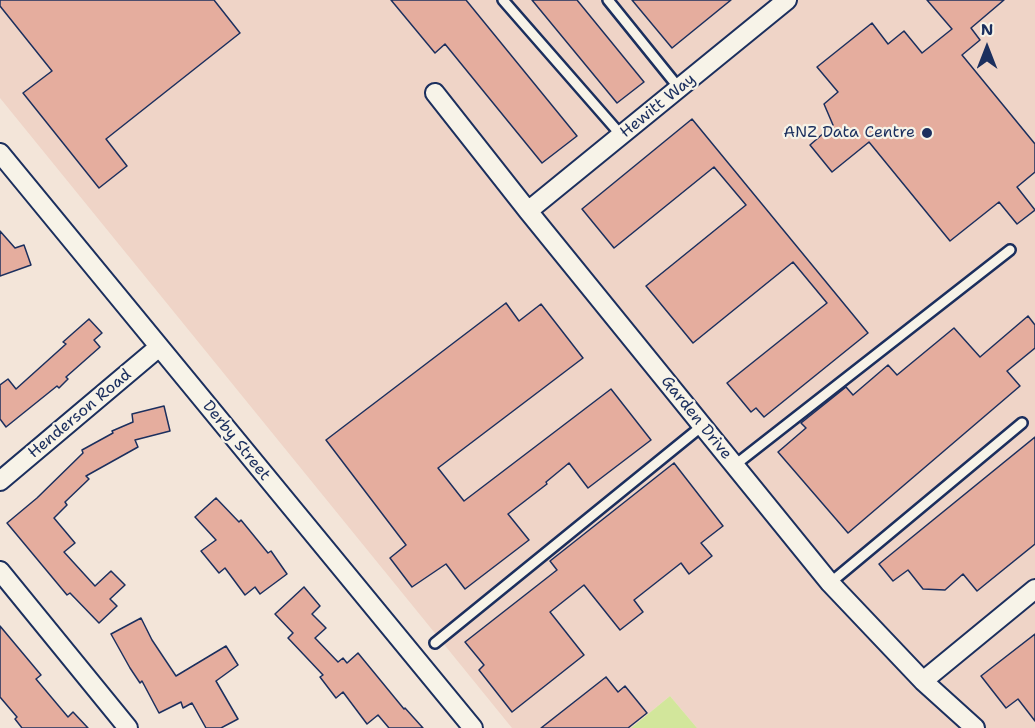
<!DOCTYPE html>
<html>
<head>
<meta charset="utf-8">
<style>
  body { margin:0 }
  #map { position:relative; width:1035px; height:728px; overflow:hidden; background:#f3e5d9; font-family:"Shantell Sans",sans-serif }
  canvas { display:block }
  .north { position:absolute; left:957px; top:18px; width:60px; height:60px; -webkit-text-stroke:4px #f7f3e8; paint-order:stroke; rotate:0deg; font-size:16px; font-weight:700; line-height:24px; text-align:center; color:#1b2f5e }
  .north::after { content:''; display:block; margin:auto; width:21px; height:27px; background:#1b2f5e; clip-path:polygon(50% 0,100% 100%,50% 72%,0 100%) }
</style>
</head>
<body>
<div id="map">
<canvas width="1035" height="728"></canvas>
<div class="north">N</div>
</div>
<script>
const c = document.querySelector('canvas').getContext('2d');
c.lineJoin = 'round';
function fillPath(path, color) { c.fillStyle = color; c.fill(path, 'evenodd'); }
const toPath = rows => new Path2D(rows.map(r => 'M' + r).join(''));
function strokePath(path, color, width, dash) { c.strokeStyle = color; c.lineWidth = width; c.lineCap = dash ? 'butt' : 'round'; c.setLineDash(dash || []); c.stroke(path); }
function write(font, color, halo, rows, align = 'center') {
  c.font = font + ' "Shantell Sans",sans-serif'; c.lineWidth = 4.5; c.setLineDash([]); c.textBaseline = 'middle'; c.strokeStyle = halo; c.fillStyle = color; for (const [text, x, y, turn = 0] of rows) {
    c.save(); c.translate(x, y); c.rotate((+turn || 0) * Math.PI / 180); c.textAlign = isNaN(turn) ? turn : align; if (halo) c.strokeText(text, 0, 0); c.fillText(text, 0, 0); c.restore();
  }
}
fillPath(toPath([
  [0,0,1035,0,1035,728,697,728,670,696,631,728,512,728,0,98]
]), '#efd4c7');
fillPath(toPath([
  [670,696,697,728,631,728]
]), '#d2e69b');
const building = toPath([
  [0,0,214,0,240,33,106,139,127,166,99,188,23,93,52,71,0,6,0,0],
  [391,0,466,0,577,136,542,163,445,44,435,53,391,0],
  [532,0,577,0,644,82,617,103,532,0],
  [632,0,731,0,672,48,632,0],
  [927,0,1004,0,971,28,980,40,962,55,1035,144,1035,172,1017,187,1035,210,1017,224,999,202,950,241,869,142,832,172,810,145,833,125,824,104,838,92,817,67,872,23,888,44,904,31,922,53,952,29,927,0],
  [692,119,868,333,764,417,756,408,751,412,727,383,827,303,793,262,693,343,646,286,746,205,714,167,614,248,582,209,692,119],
  [0,231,15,248,24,245,31,265,0,276,0,231],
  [506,303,519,321,541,304,583,358,438,468,464,501,611,389,651,440,588,488,569,463,546,482,547,484,508,514,529,540,465,589,446,564,412,587,390,558,406,545,326,440,506,303],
  [1028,316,1035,325,1035,348,1007,371,1020,386,848,533,778,452,806,428,801,423,846,387,853,395,888,365,897,375,954,328,980,357,1028,316],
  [89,319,102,333,94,340,100,347,66,377,68,379,59,388,57,386,6,427,0,419,0,385,8,379,16,389,66,344,63,342,89,319],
  [164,406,170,431,135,440,138,447,86,476,89,479,65,502,67,505,54,518,75,543,64,552,95,586,111,571,125,585,110,599,117,606,99,623,70,593,67,595,7,523,37,498,83,453,82,450,113,433,112,431,133,422,132,414,164,406],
  [1035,437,1035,544,977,591,963,574,945,590,923,589,908,570,893,581,879,564,1035,437],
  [674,463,723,526,701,543,712,556,689,574,681,563,634,600,643,612,620,630,584,585,550,612,584,655,512,712,479,670,484,665,465,642,557,570,550,561,674,463],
  [216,498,239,522,241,520,268,553,271,551,287,574,260,594,255,587,245,595,225,568,219,573,201,551,216,540,195,517,216,498],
  [304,587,320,606,312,614,326,628,315,638,338,662,343,658,347,663,358,653,404,709,405,708,423,728,389,728,378,715,367,724,343,692,336,698,320,677,323,675,288,638,293,633,275,614,304,587],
  [141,618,152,640,176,676,226,646,238,665,216,681,238,719,221,728,206,728,192,703,183,708,181,702,159,713,142,681,140,683,130,668,111,634,141,618],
  [0,626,41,675,36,679,68,717,73,712,88,728,22,728,15,719,17,717,0,697,0,626],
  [1035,634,1035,721,1018,699,1006,708,981,676,1035,634],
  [606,677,618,692,625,686,647,713,628,728,541,728,606,677]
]);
fillPath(building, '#e5ad9e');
strokePath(building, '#1b2f5e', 1.5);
const lane = toPath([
  [503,0,621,135],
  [608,0,679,88],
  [735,465,1010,250],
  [830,583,1022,423],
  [435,643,702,426]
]);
const street = toPath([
  [435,93,528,211,830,583,923,681,975,728],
  [0,153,473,728],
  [528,211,787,0],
  [0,481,159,347],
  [0,571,128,728],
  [923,681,1035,589]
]);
strokePath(lane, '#1b2f5e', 14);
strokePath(street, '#1b2f5e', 22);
strokePath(lane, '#f7f3e8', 9);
strokePath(street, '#f7f3e8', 18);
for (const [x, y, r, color] of [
  [927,133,6,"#1b2f5e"]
]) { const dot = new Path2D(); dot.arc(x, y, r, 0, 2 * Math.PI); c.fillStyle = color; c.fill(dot); strokePath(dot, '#f7f3e8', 2); }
write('16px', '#1b2f5e', '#f7f3e8', [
  ["Hewitt Way",658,106,-39],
  ["Henderson Road",80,414,-40],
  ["Garden Drive",696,418,51],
  ["Derby Street",236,441,51]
]);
write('16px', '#1b2f5e', '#f7f3e8', [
  ["ANZ Data Centre",915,133]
], 'right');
</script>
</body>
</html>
